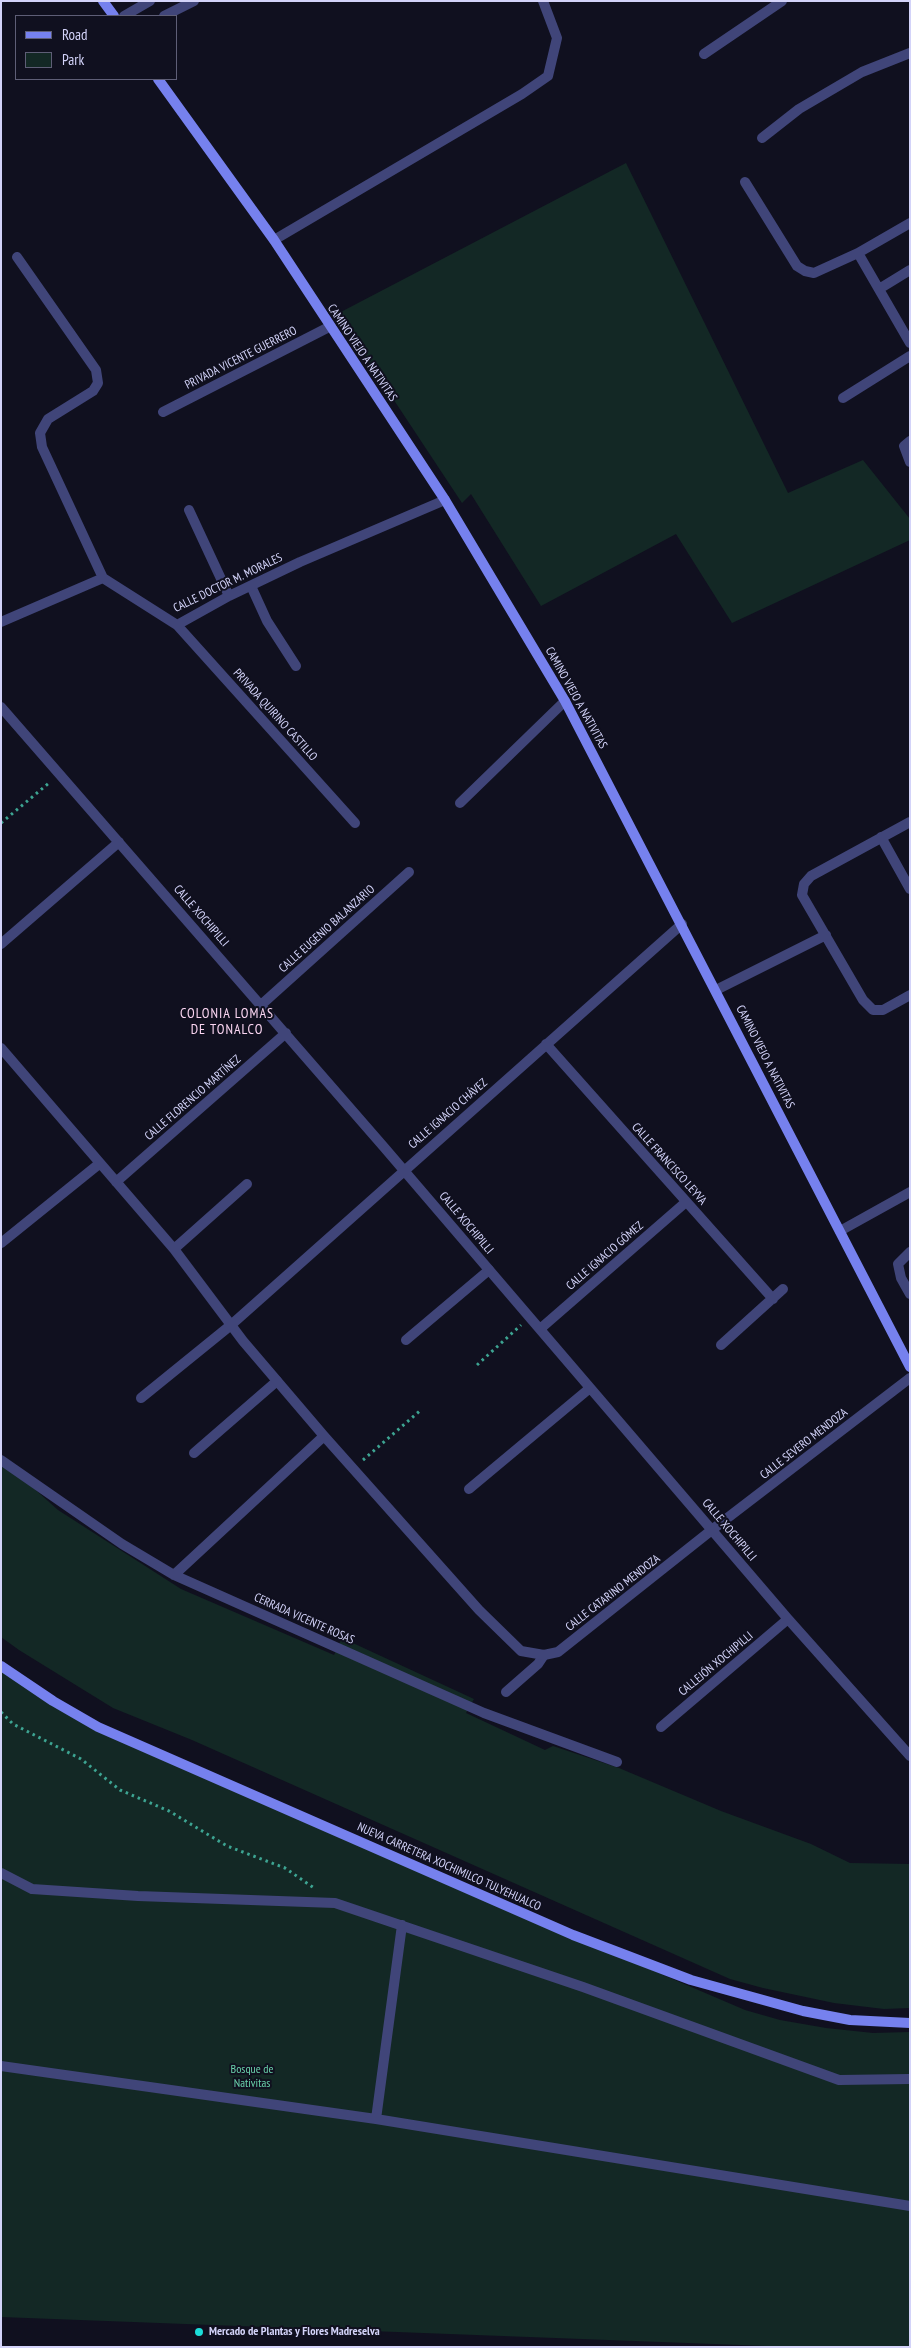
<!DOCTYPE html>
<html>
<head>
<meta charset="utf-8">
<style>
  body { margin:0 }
  #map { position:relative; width:911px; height:2348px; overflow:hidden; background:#10101f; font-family:"PT Sans Narrow",sans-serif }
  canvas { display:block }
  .frame { position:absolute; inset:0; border:2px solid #d3d3f9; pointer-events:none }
  .legend { position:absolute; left:15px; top:15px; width:162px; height:65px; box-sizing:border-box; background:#10101f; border:1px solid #5e5e76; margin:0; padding:6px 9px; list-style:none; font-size:15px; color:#d3d3f9 }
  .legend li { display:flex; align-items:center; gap:10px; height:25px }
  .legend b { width:25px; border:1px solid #5e5e76 }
</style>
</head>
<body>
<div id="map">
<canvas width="911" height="2348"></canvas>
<div class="frame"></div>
<ul class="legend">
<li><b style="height:6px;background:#7681ee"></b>Road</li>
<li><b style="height:14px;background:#132825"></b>Park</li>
</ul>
</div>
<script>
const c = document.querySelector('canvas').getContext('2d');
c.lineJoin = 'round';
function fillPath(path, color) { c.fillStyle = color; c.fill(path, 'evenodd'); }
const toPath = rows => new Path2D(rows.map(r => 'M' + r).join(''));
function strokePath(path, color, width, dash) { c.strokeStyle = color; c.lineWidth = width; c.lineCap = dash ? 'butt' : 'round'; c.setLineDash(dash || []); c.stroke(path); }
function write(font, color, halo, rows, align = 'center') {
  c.font = font + ' "PT Sans Narrow",sans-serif'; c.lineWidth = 4; c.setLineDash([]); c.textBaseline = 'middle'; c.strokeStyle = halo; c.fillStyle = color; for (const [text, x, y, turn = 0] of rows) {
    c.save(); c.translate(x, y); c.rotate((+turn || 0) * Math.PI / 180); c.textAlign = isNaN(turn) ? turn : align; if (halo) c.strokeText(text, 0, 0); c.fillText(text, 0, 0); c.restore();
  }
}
fillPath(toPath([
  [626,163,788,493,863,460,910,519,910,540,732,623,676,534,541,606,471,494,462,503,337,314],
  [1,1459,58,1510,181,1589,334,1655,342,1638,474,1699,466,1713,545,1750,553,1746,619,1768,721,1811,811,1844,850,1863,910,1864,910,2008,884,2009,834,2003,763,1988,730,1979,192,1740,113,1708,19,1650,1,1637],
  [1,1671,51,1704,530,1918,745,2010,780,2020,826,2028,873,2033,910,2032,910,2347,793,2347,1,2317]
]), '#132825');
strokePath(toPath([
  [1,823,49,783],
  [477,1365,521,1325],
  [363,1460,422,1409],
  [1,1712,13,1724,81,1759,120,1790,169,1811,227,1846,285,1868,314,1888]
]), '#3da492', 3, [2.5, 4]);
strokePath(toPath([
  [251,586,267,621,296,666],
  [840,1231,910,1192],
  [406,1340,489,1270],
  [194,1453,277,1381],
  [506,1692,538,1664,544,1655],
  [1,1873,32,1889,138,1896,335,1903,583,1987,839,2080,910,2079],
  [1,2066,376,2119,910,2206],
  [376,2119,402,1925]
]), '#404579', 10);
strokePath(toPath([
  [124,16,150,1],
  [164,16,194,1],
  [704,54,782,1],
  [762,138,799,109,862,72,910,53],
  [745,182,797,266,805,271,814,273,858,253,910,343],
  [274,240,522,94,548,76,557,38,543,1],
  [858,253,910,223],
  [17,257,96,370,98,383,93,391,48,419,40,433,42,447,103,578],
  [879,289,910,270],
  [843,398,910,356],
  [163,412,329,327],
  [910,441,904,446,910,462],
  [189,510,229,596],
  [103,578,177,625,229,596,300,562,445,500],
  [1,622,103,578],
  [177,625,355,823],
  [1,707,383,1146,788,1619,910,1756],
  [460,803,565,701],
  [910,822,811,876,804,884,802,895,863,1000,873,1010,883,1010,910,995],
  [881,837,910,889],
  [1,944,119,842],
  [716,990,826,935],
  [261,1005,409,872],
  [546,1044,773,1299],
  [1,1048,174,1249,243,1341,324,1436,479,1610,521,1651,544,1655,558,1652,713,1529,910,1378],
  [116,1182,286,1033],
  [1,1243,99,1164],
  [174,1249,247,1184],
  [910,1252,898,1264,901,1278,910,1294],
  [540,1329,686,1202],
  [721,1345,783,1289],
  [141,1398,231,1325,682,924],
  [1,1460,122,1544,174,1575,484,1713,617,1762],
  [469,1489,590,1388],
  [174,1575,324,1436],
  [661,1727,788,1619]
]), '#404579', 10);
strokePath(toPath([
  [103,1,114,16],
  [158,79,274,240,445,500,565,701,910,1367],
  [1,1666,53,1701,98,1727,573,1935,691,1980,803,2011,850,2020,910,2023]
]), '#7681ee', 10);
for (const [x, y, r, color] of [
  [199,2332,5,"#1cddd9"]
]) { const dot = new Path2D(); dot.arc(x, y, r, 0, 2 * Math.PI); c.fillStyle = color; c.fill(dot); strokePath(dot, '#10101f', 2); }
write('12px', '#d3d3f9', '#10101f', [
  ["CAMINO VIEJO A NATIVITAS",362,353,56],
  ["PRIVADA VICENTE GUERRERO",241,358,-27],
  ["CALLE DOCTOR M. MORALES",228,583,-26],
  ["CAMINO VIEJO A NATIVITAS",576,698,61],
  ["PRIVADA QUIRINO CASTILLO",275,715,48],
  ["CALLE XOCHIPILLI",201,916,49],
  ["CALLE EUGENIO BALANZARIO",327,929,-42],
  ["CAMINO VIEJO A NATIVITAS",765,1057,63],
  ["CALLE FLORENCIO MARTÍNEZ",193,1098,-41],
  ["CALLE IGNACIO CHÁVEZ",448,1114,-41],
  ["CALLE FRANCISCO LEYVA",669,1164,48],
  ["CALLE XOCHIPILLI",466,1223,50],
  ["CALLE IGNACIO GÓMEZ",605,1256,-41],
  ["CALLE SEVERO MENDOZA",804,1444,-38],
  ["CALLE XOCHIPILLI",729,1530,50],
  ["CALLE CATARINO MENDOZA",613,1593,-38],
  ["CERRADA VICENTE ROSAS",304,1619,24],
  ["CALLEJÓN XOCHIPILLI",716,1664,-40],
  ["NUEVA CARRETERA XOCHIMILCO TULYEHUALCO",449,1867,24]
]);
write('12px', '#69d0aa', '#10101f', [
  ["Bosque de",252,2070],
  ["Nativitas",252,2084]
]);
write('bold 12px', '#d3d3f9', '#10101f', [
  ["Mercado de Plantas y Flores Madreselva",209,2332]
], 'left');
c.letterSpacing = '1px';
write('14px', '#fad5f1', '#10101f', [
  ["COLONIA LOMAS",227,1014],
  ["DE TONALCO",227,1030]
]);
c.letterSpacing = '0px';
</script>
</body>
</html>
